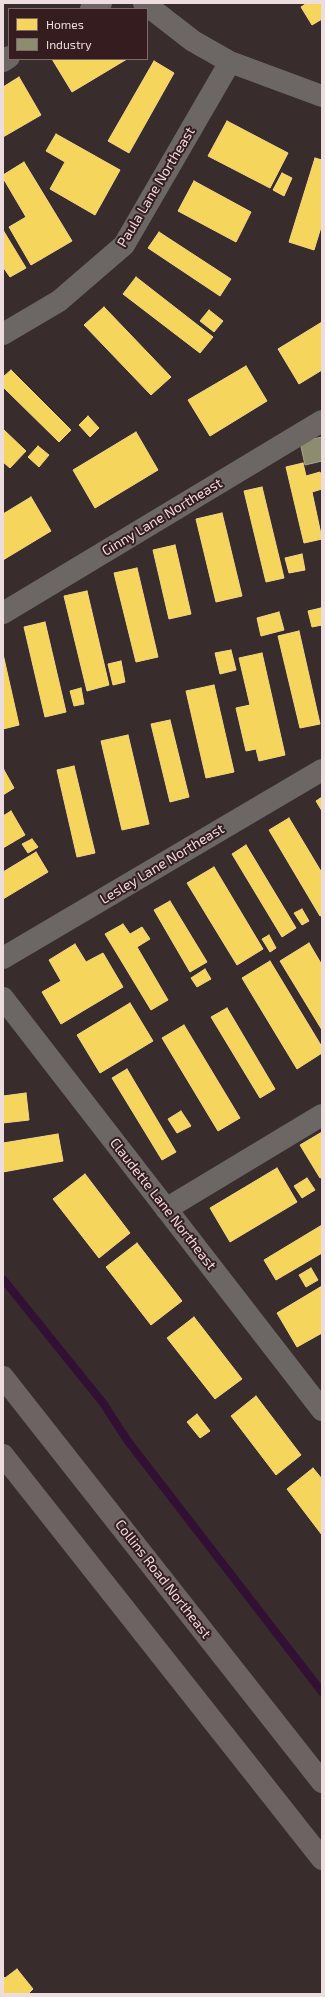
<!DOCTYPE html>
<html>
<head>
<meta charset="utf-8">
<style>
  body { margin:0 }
  #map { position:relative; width:325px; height:1997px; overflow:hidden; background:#382c2d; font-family:"Exo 2",sans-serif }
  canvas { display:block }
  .frame { position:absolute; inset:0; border:4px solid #eeddde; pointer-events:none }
  .legend { position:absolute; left:8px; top:8px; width:140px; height:52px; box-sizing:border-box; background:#341c1f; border:1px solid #7e696b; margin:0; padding:5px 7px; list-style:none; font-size:12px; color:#eeddde }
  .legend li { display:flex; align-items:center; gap:8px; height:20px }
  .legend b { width:20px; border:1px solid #7e696b }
</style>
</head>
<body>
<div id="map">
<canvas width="325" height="1997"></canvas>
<div class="frame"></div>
<ul class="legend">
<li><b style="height:11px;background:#f6d55c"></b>Homes</li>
<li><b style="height:11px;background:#8c8c6e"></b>Industry</li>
</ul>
</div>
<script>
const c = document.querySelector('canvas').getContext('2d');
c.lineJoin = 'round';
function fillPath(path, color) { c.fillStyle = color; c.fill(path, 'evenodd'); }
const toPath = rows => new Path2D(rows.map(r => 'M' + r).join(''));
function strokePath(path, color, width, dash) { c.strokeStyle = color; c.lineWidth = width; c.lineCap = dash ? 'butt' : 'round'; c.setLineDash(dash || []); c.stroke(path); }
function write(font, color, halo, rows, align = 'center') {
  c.font = font + ' "Exo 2",sans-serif'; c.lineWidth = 4; c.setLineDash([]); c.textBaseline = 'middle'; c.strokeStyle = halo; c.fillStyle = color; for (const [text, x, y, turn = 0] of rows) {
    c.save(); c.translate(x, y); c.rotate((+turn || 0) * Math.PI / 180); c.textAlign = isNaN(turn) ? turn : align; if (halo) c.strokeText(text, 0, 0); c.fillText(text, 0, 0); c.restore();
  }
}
const homes = toPath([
  [307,3,322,3,322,19,312,25,301,7,307,3],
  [52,59,127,59,72,92,52,59],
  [154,61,174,73,129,153,108,141,154,61],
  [19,77,41,115,3,137,3,87,19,77],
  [227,121,288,153,270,188,208,156,227,121],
  [56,134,120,170,95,215,50,189,65,162,46,151,56,134],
  [315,158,322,160,322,224,314,250,289,242,315,158],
  [24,162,72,241,31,265,9,227,26,217,3,178,3,175,24,162],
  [282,173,292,178,284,196,273,190,282,173],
  [194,181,251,212,236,242,178,211,194,181],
  [3,230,26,268,10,277,3,267,3,230],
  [159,232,231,279,220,296,148,248,159,232],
  [136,277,213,337,200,353,123,294,136,277],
  [104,307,171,377,151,395,84,325,104,307],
  [209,310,223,321,214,332,200,321,209,310],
  [322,322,322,370,299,384,278,349,322,322],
  [246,366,267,401,210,436,188,400,246,366],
  [11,370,71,430,59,442,3,387,3,377,11,370],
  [88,416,99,428,90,437,79,425,88,416],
  [3,429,26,451,10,468,3,462,3,429],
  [136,432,158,470,95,508,73,470,136,432],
  [38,446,49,455,39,467,28,457,38,446],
  [303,463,306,476,320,472,322,479,322,489,312,492,322,539,304,543,286,467,303,463],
  [262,487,284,578,266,582,244,491,262,487],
  [31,497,51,531,3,560,3,514,31,497],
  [222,513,242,596,216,602,196,519,222,513],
  [175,545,191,614,169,619,153,550,175,545],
  [302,554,305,570,289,573,285,558,302,554],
  [137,568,158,657,136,662,114,573,137,568],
  [87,591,109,685,87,691,64,596,87,591],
  [321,608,322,625,312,627,308,611,321,608],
  [279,612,284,630,261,636,257,618,279,612],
  [45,622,66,712,45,717,24,627,45,622],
  [299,631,320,724,300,728,278,636,299,631],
  [231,650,236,670,220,674,215,653,231,650],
  [262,653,285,755,259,761,256,749,246,751,236,708,250,705,239,658,262,653],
  [3,654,19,725,3,729,3,654],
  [121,661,125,682,113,685,108,664,121,661],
  [214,685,234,772,206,778,186,691,214,685],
  [81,688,84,704,74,706,70,691,81,688],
  [170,720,189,797,170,802,151,724,170,720],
  [128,735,149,824,122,830,101,741,128,735],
  [74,766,95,853,77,857,57,770,74,766],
  [4,770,14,788,3,795,3,771,4,770],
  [322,797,322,811,316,801,322,797],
  [11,811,25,835,3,848,3,816,11,811],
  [289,818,322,873,322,915,320,916,269,830,289,818],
  [32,839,38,847,28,853,22,844,32,839],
  [246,845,296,928,282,937,232,854,246,845],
  [36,852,48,872,3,899,3,872,36,852],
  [214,867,263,949,237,965,187,883,214,867],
  [170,901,207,962,190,972,154,910,170,901],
  [302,909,309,921,302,925,294,913,302,909],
  [123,924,130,934,142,927,150,939,137,947,168,1000,151,1010,105,934,123,924],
  [269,935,276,948,270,952,262,939,269,935],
  [309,943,322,965,322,1030,280,961,309,943],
  [75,944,86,962,103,953,123,987,61,1024,42,992,61,981,49,960,75,944],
  [270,961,322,1047,322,1053,297,1069,242,978,270,961],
  [205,969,211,979,197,987,191,978,205,969],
  [130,1003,153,1041,100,1073,77,1035,130,1003],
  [227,1008,275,1089,260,1098,211,1017,227,1008],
  [184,1025,240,1118,218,1131,162,1038,184,1025],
  [127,1069,176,1152,162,1160,112,1078,127,1069],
  [26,1093,29,1120,3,1123,3,1096,26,1093],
  [181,1111,191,1126,177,1133,168,1119,181,1111],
  [322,1132,322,1177,320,1178,300,1145,322,1132],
  [58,1134,63,1161,3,1172,3,1143,58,1134],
  [277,1168,297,1202,230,1242,210,1208,277,1168],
  [85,1174,130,1233,99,1258,53,1199,85,1174],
  [307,1178,315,1190,302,1198,294,1186,307,1178],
  [322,1225,322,1253,276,1280,264,1260,322,1225],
  [137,1243,182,1301,151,1325,106,1267,137,1243],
  [311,1268,318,1280,306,1287,299,1275,311,1268],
  [322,1286,322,1333,297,1347,277,1313,322,1286],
  [194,1317,242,1379,215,1399,167,1338,194,1317],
  [256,1396,301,1455,276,1475,231,1416,256,1396],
  [197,1414,210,1431,200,1438,187,1422,197,1414],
  [313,1468,322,1479,322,1535,287,1489,313,1468],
  [17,1969,33,1989,28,1994,3,1994,3,1976,5,1978,17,1969]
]);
fillPath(homes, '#f6d55c');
strokePath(homes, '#f4d783', 1);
const industry = toPath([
  [322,437,322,461,305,465,300,442,322,437]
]);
fillPath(industry, '#8c8c6e');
strokePath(industry, '#a9a490', 1);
strokePath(toPath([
  [3,1279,103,1403,127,1440,322,1692]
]), '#321033', 8);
strokePath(toPath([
  [144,3,193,41,230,62,322,96],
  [91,9,101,3],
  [3,61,9,57],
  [3,334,59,301,124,245,230,62],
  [3,613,322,421],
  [3,958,322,770],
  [3,998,322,1410],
  [166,1209,322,1115]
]), '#6c6765', 22);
strokePath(toPath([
  [3,1377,322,1782],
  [3,1455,322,1859]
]), '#6d6363', 22);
write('14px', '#eeddde', '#341c1f', [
  ["Paula Lane Northeast",156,187,-59],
  ["Ginny Lane Northeast",162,517,-31],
  ["Lesley Lane Northeast",162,864,-31],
  ["Claudette Lane Northeast",163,1204,52],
  ["Collins Road Northeast",163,1579,52]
]);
</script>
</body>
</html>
